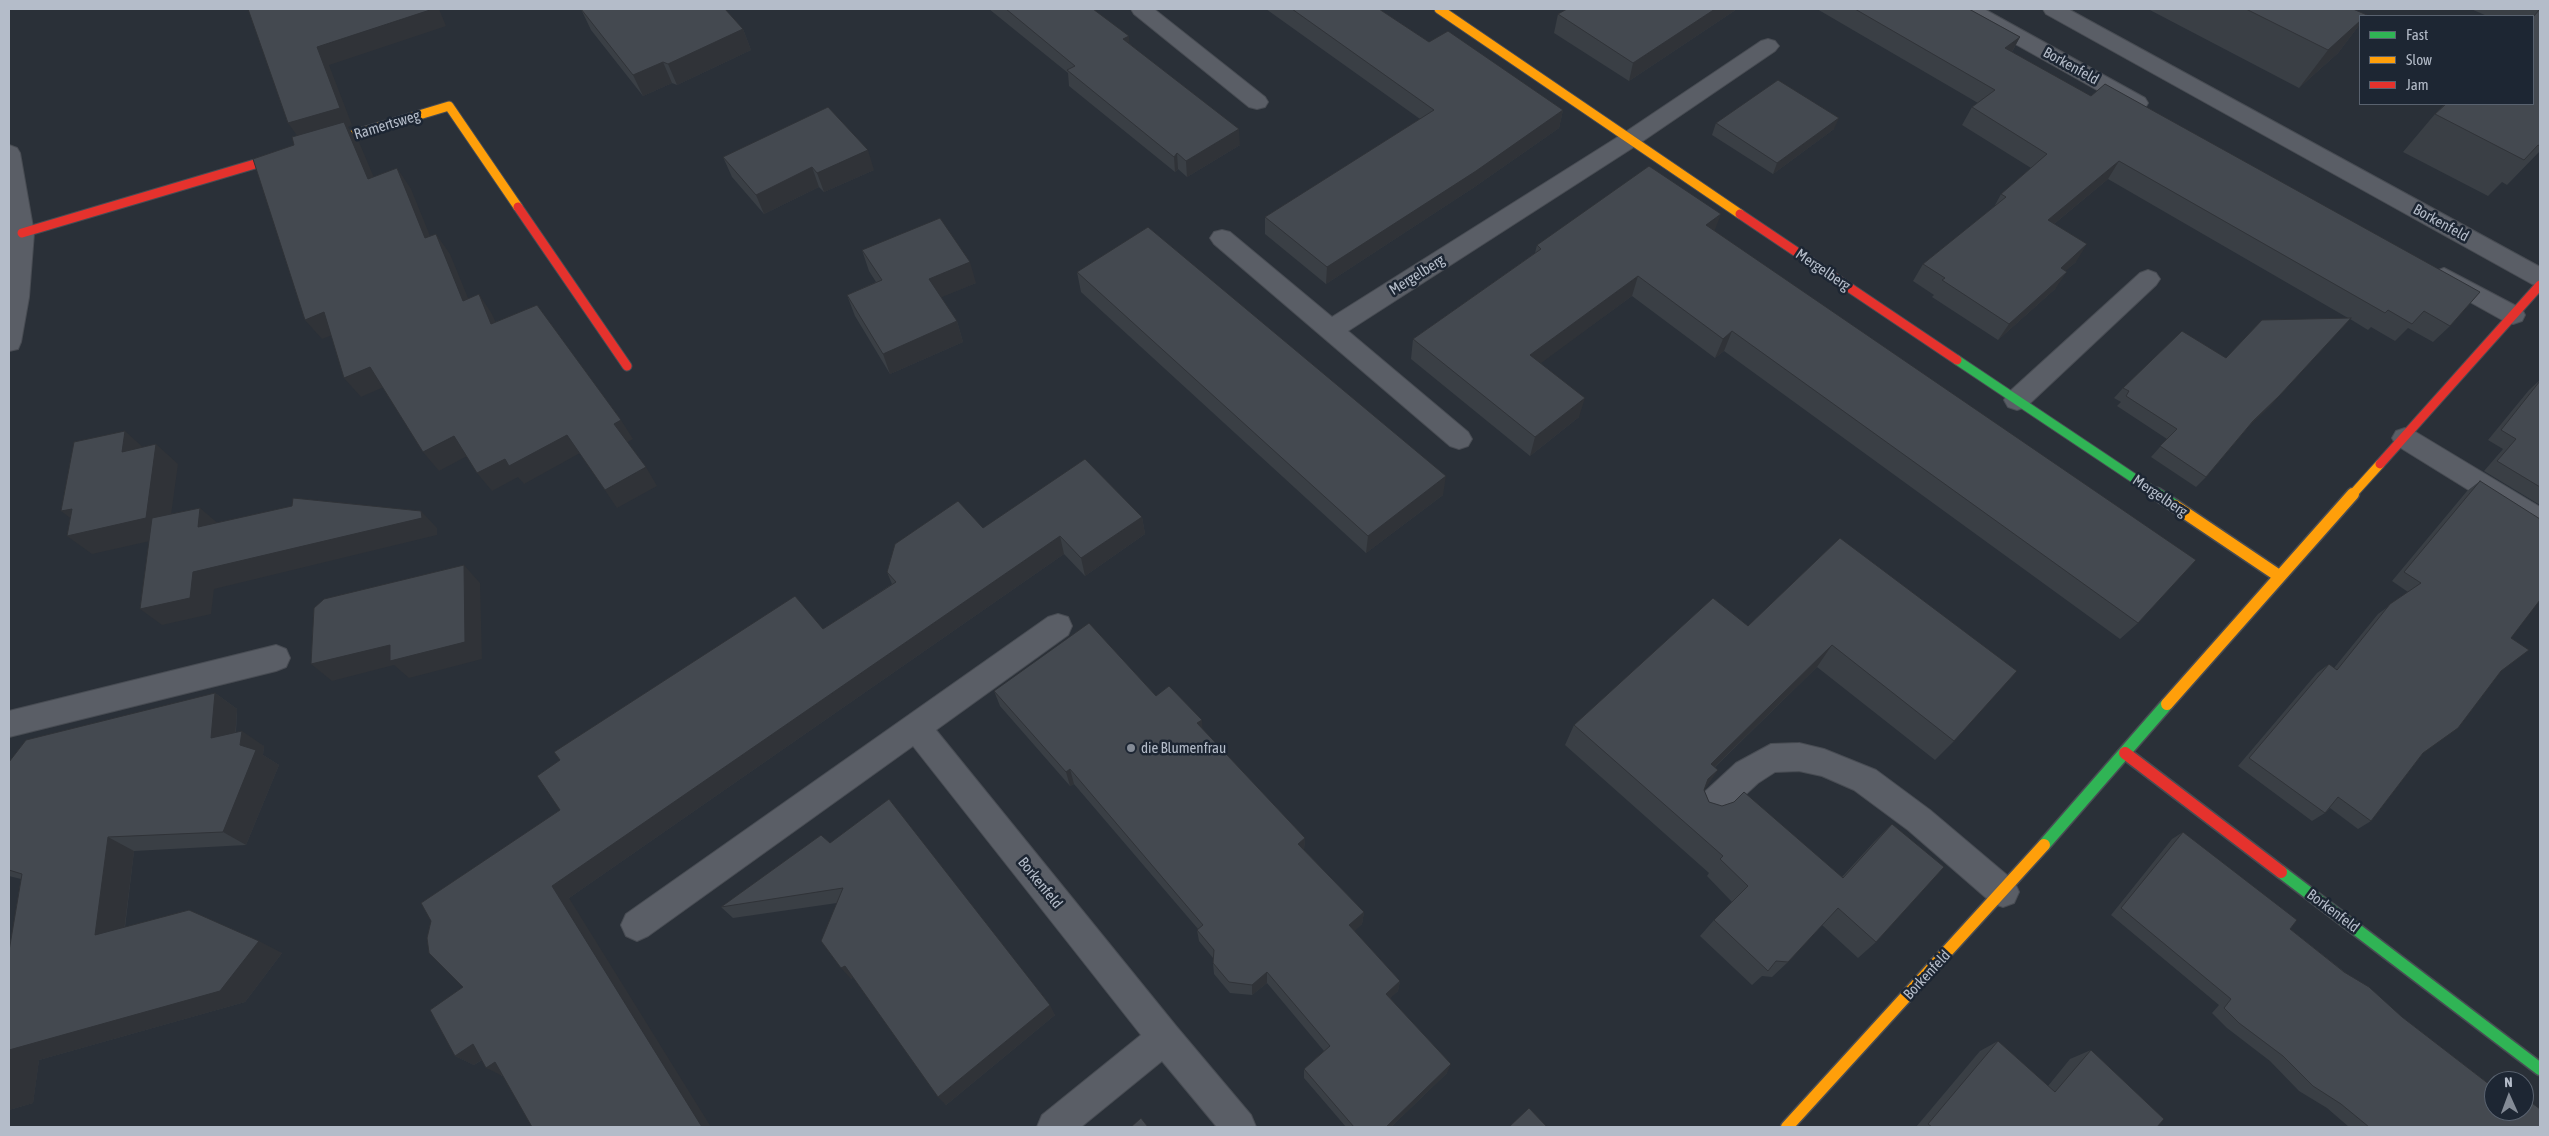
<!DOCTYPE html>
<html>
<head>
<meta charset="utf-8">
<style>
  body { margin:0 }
  #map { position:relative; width:2549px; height:1136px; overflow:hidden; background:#2a3038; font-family:"Asap Condensed",sans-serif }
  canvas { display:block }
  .frame { position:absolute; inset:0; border:10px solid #b4bcc9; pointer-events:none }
  .legend { position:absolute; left:2359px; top:15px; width:175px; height:90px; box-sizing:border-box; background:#1d2633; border:1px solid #59626f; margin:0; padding:6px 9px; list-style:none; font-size:15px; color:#b4bcc9 }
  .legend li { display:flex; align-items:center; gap:10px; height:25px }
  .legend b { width:25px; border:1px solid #59626f }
  .north { position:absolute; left:2484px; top:1071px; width:50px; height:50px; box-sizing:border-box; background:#1d2633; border:1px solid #59626f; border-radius:50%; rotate:358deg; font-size:14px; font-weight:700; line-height:20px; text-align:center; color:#b4bcc9 }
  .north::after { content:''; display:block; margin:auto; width:18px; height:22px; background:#848b96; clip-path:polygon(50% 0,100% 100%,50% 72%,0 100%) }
</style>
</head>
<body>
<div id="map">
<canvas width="2549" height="1136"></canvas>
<div class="frame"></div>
<ul class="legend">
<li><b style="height:6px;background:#30b455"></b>Fast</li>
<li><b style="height:6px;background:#ff9f0a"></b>Slow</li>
<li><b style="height:6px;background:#e5322d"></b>Jam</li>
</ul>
<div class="north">N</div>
</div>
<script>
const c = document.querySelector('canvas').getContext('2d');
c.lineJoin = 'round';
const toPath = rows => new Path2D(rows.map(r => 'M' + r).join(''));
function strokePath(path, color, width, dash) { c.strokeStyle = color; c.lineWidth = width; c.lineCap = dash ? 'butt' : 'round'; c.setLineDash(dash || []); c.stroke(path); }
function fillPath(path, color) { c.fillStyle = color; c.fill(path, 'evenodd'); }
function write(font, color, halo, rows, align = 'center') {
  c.font = font + ' "Asap Condensed",sans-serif'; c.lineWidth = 5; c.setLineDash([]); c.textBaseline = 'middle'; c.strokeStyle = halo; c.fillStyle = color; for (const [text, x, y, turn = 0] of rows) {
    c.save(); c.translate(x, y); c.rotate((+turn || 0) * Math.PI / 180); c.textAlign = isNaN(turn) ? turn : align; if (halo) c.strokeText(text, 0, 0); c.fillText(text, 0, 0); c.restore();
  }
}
const lane = toPath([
  [1131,9,1154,9,1265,97,1268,102,1265,107,1257,109,1249,107,1134,14,1131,9],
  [1959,9,1984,9,2145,98,2148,103,2145,108,2137,110,2129,108,1962,14,1959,9],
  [2043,9,2068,9,2540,267,2540,287,2532,284,2046,14,2043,9],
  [1768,39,1775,41,1779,46,1775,51,1637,145,1348,331,1468,432,1472,439,1468,446,1459,449,1450,446,1214,244,1210,238,1214,232,1222,230,1230,232,1332,317,1621,135,1761,41,1768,39],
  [2444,268,2522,309,2525,315,2522,321,2513,324,2504,321,2436,283,2432,277,2436,271,2444,268],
  [2148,270,2156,273,2160,279,2156,285,2026,407,2017,410,2008,407,2004,400,2008,393,2140,273,2148,270],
  [2405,428,2414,431,2540,507,2540,531,2530,528,2396,445,2392,438,2396,431,2405,428],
  [1058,614,1068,617,1072,626,1068,635,936,730,1176,1026,1251,1115,1256,1127,1217,1127,1162,1061,1081,1127,1037,1127,1042,1115,1141,1035,913,746,648,936,637,941,626,936,621,925,626,914,1048,617,1058,614],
  [276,645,286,649,290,658,286,667,276,671,9,737,9,711,276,645],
  [1799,743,1824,749,1876,770,1930,810,2014,881,2019,892,2014,903,2003,907,1992,903,1908,830,1854,790,1822,776,1799,771,1775,772,1758,783,1719,819,1708,823,1697,819,1693,809,1697,799,1736,763,1771,744,1799,743]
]);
const street = toPath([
  [9,145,17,148,20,153,34,233,29,297,21,342,18,349,9,351,9,145]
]);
const fastFar1 = toPath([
  [1957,360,2159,495]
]);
const fast = toPath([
  [2157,494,2175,506],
  [2044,845,2167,704],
  [2281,872,2540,1069]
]);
const slowFar1 = toPath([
  [1439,9,1740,214],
  [309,148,449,106,518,207],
  [2352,495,2380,464]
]);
const slow = toPath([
  [2175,506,2279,576],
  [2167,704,2353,494],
  [1787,1127,2044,845]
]);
const jamFar1 = toPath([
  [518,207,627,366],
  [1740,214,1957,360],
  [22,233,309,148],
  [2380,464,2540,285]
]);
const jam = toPath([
  [2125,753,2281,872]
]);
strokePath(lane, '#484c53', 2);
strokePath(street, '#484c53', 2);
strokePath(fastFar1, '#484c53', 11);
strokePath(fast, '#484c53', 15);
strokePath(slowFar1, '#484c53', 11);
strokePath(slow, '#484c53', 15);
strokePath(jamFar1, '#484c53', 11);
strokePath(jam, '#484c53', 15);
fillPath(lane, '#5a5e66');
fillPath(street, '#5a5e66');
strokePath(fastFar1, '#30b455', 9);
strokePath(fast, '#30b455', 12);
strokePath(slowFar1, '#ff9f0a', 9);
strokePath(slow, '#ff9f0a', 12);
strokePath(jamFar1, '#e5322d', 9);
strokePath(jam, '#e5322d', 12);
fillPath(toPath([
  [581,9,743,29,751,50,677,85,672,83,643,96,591,30],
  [989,9,1093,9,1130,44,1240,145,1187,177,1178,169,1175,172,1069,86,1068,73],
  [1266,9,1379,9,1429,42,1563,110,1559,128,1473,188,1326,284,1265,234,1265,217,1420,119],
  [1737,9,1629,81,1554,33,1558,14],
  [1817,9,1969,9,2020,37,2012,52,2450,326,2433,342,2408,328,2395,341,2371,327,2368,330,2350,319,2269,407,2249,426,2206,477,2196,487,2151,457,2167,439,2117,406,2121,402,2114,398,2123,388,2226,358,2348,318,2108,179,2054,224,2076,262,2065,271,2055,289,1998,340,1932,297,1934,295,1913,281,1923,264,1994,207,2001,194,2031,168,1962,125,1972,107,1978,103],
  [2148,9,2353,9,2360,16,2360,24,2338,53,2299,88],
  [2471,9,2540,9,2540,151,2507,185,2502,182,2488,196,2403,152,2435,114,2533,16,2487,16],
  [1716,123,1834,129,1773,174,1712,135],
  [723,157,874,170,824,192,819,187,764,214,732,177],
  [1715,231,2138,623,2120,639,1724,351,1715,358,1632,296,1540,363,1579,417,1530,456,1411,359,1413,339,1535,253,1537,245],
  [862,250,976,283,941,297,957,321,963,342,890,374,855,316,847,295,876,282,869,271],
  [1077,272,1443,495,1366,553,1081,292],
  [2540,380,2540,505,2484,471,2503,449,2488,440,2529,390],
  [2480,481,2511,638,2501,671,2423,753,2371,821,2358,829,2330,808,2325,813,2312,821,2238,766,2317,673,2329,664,2334,668,2378,614,2408,592,2392,581,2467,491],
  [1142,517,1145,534,1085,576,1064,554,569,898,502,1076,482,1060,474,1065,455,1056,463,987,560,810,823,629,892,584,887,572,983,528],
  [1840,538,1954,741,1935,760,1817,667,1715,767,1704,790,1709,802,1842,877,1874,842,1892,824,1876,942,1858,958,1822,925,1788,962,1772,977,1762,976,1752,985,1700,936,1714,920,1732,902,1707,876,1709,873,1565,745,1574,725,1748,626],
  [994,691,1156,696,1202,720,1202,729,1305,838,1304,850,1364,912,1362,924,1354,931,1400,981,1398,991,1390,998,1447,1073,1391,1127,1346,1127,1304,1078,1304,1069,1324,1051,1267,983,1252,995,1230,993,1214,974,1213,963,1213,958,1199,941,1197,930,1198,929,1074,784,1070,786,1000,706],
  [215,693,237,709,236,732,264,746,263,755,279,765,246,845,134,851,125,927,282,953,245,1002,39,1060,33,1103,9,1110,9,951,21,879,9,876,9,762],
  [2183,832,2290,929,2402,1017,2524,1111,2524,1101,2528,1100,2540,1127,2349,1127,2327,1108,2299,1091,2270,1061,2227,1028,2212,1013,2219,1005,2111,915,2172,839],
  [830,843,1055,1015,946,1105,853,977,851,979,837,903,733,918,721,907],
  [1998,1041,2048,1086,2070,1059,2091,1050,2157,1127,1916,1127,1980,1051]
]), '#3a3f45');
fillPath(toPath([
  [433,9,439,9,446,26,329,65,352,125,348,127,359,142,383,199,368,179,301,141,288,123,317,47],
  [1715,9,1737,9,1629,81,1633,63],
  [2360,21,2360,24,2338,53,2299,88,2328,50],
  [743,29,751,50,677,85,668,64],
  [1129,36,1130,52,1123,39],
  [2020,37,2010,55,2005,48],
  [663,62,672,83,643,96,633,75],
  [1563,110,1559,128,1473,188,1326,284,1327,267],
  [1839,118,1834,129,1773,174,1777,163],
  [1239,129,1240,145,1187,177,1186,161],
  [868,150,874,170,824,192,817,173],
  [1177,153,1178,169,1175,172,1174,157],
  [2119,161,2108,179,2037,238,2048,220],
  [812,167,819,187,764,214,756,195],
  [397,168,411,189,439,258,425,238],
  [1721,214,1713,235,1706,225],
  [436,234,450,254,477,320,463,301],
  [2087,244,2076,262,2049,285,2061,268],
  [970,262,976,283,935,300,929,279],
  [2067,272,2055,289,1998,340,2009,324],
  [1638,276,1632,296,1525,375,1530,355],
  [479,294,492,314,505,343,491,324],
  [324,312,340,332,322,339,305,320],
  [957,321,963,342,890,374,883,354],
  [1732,331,1724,351,1715,358,1723,339],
  [370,367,386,386,361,397,344,378],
  [2279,396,2269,407,2243,432,2253,421],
  [1585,398,1579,417,1530,456,1535,437],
  [621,420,633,439,626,443,614,424],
  [125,431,147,451,122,452],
  [567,435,580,453,524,484,518,477,492,491,477,473,505,459],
  [454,436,469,455,439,471,423,452],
  [156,444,178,464,168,537,92,554,67,536],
  [646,467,657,486,617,508,605,490],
  [1446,476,1443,495,1366,553,1368,536],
  [200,508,220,525,198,527],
  [72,509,86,530,61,511],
  [421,511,437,528,437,535,214,589,211,614,162,625,140,609,193,572],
  [1142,517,1145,534,1085,576,1081,558],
  [1060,536,1064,554,569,898,711,1127,702,1127,552,886],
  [464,565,480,583,482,659,409,678,394,665,332,681,311,664],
  [1832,645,1817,667,1698,783,1711,764],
  [215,693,237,709,234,753,211,738],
  [1202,720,1203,735,1197,723],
  [242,731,264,746,263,755,279,765,246,845,223,832,240,745],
  [1070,769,1074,784,1070,786,1066,772],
  [1718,770,1705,789,1696,798,1708,779],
  [108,837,134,851,122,947,95,935],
  [1305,838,1304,851,1298,844],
  [1364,912,1362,924,1348,937,1349,925],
  [259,941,282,953,245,1002,39,1060,33,1103,9,1110,9,1050],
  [845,966,854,976,851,979,841,968],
  [1267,972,1267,983,1252,995,1252,985],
  [1400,981,1398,991,1384,1004,1386,994],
  [1050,1005,1055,1015,946,1105,938,1097],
  [473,1044,492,1053,474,1065,455,1056],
  [495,1062,505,1077,486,1068],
  [1451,1064,1447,1073,1391,1127,1386,1127]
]), '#303338');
const building = toPath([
  [248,9,433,9,317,47,340,108,288,123,248,9],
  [581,9,725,9,743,29,668,64,663,62,633,75,581,9],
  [1006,9,1093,9,1129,36,1123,39,1239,129,1186,161,1177,153,1174,157,1067,70,1075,66,1006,9],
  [1292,9,1379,9,1429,42,1448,31,1563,110,1476,171,1327,267,1265,217,1434,110,1292,9],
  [1567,9,1715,9,1633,63,1558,14,1567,9],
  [1855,9,1969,9,2020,37,2005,48,2091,96,2105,84,2480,292,2450,326,2424,311,2412,324,2388,310,2385,313,2119,161,2048,220,2087,244,2061,268,2067,272,2009,324,1942,280,1945,278,1923,264,2006,197,2001,194,2047,154,1972,107,1995,90,1855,9],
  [2246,9,2353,9,2367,15,2366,16,2360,16,2360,21,2328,50,2246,9],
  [2540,9,2540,146,2538,145,2524,160,2435,114,2446,104,2533,104,2533,17,2540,9],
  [1778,80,1839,118,1777,163,1716,123,1778,80],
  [828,107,868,150,817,173,812,167,756,195,723,157,828,107],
  [344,122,368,179,397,168,425,238,436,234,463,301,479,294,491,324,537,305,621,420,614,424,646,467,605,490,567,435,509,466,505,459,477,473,454,436,423,452,370,367,344,378,324,312,305,320,253,159,294,145,292,137,344,122],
  [1649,166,1721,214,1706,225,2196,560,2138,623,1732,331,1723,339,1638,276,1530,355,1585,398,1535,437,1413,339,1541,249,1537,245,1649,166],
  [940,218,970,262,929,279,957,321,883,354,847,295,882,280,862,250,940,218],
  [1148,227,1446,476,1368,536,1077,272,1148,227],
  [2351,318,2279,396,2253,421,2206,477,2160,446,2177,429,2126,396,2129,391,2123,388,2182,331,2226,358,2262,320,2351,318],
  [2540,381,2540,487,2497,461,2516,439,2501,430,2540,381],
  [125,431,122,452,156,444,146,518,67,536,72,509,61,511,74,442,125,431],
  [1085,459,1142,517,1081,558,1060,536,552,886,702,1127,532,1127,495,1062,486,1068,473,1044,455,1056,430,1010,463,987,429,953,427,938,431,921,421,903,560,810,537,776,560,760,554,752,795,596,823,629,896,582,887,572,895,544,958,501,983,528,1085,459],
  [2480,481,2540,519,2540,600,2511,638,2529,650,2501,671,2458,728,2423,753,2371,821,2338,797,2325,813,2249,758,2329,664,2337,670,2390,604,2421,583,2404,572,2480,481],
  [293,498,421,511,422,518,193,572,190,598,140,609,152,518,200,508,198,527,292,506,293,498],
  [1840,538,2017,671,1954,741,1832,645,1711,764,1718,770,1708,779,1704,790,1709,802,1722,806,1734,802,1744,792,1843,878,1892,824,1944,867,1876,942,1838,908,1788,962,1776,961,1768,971,1714,920,1748,886,1720,859,1723,856,1574,725,1713,598,1748,626,1840,538],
  [464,565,465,642,390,661,390,645,311,664,314,608,324,599,464,565],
  [1089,623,1156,696,1169,686,1202,720,1197,723,1305,838,1298,844,1364,912,1349,925,1400,981,1386,994,1451,1064,1386,1127,1354,1127,1304,1069,1330,1046,1267,972,1252,985,1229,982,1213,963,1214,950,1197,930,1203,925,1070,769,1066,772,994,691,1089,623],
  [215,693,211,738,242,731,240,745,256,750,223,832,108,837,95,935,189,910,259,941,220,991,9,1050,9,951,22,874,9,870,9,762,26,740,215,693],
  [889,799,1050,1005,938,1097,845,966,841,968,821,941,843,888,721,907,821,835,830,843,889,799],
  [2183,832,2297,920,2290,929,2344,972,2369,987,2402,1017,2494,1088,2494,1111,2524,1111,2524,1107,2528,1100,2540,1109,2540,1127,2369,1127,2341,1104,2313,1086,2283,1056,2239,1023,2224,1008,2231,999,2121,908,2183,832],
  [1998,1041,2055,1092,2091,1050,2164,1119,2157,1127,1932,1127,1928,1124,1998,1041],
  [1529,1108,1547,1127,1509,1127,1529,1108],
  [1141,1118,1148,1127,1131,1127,1141,1118]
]);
fillPath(building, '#444950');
strokePath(building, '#303338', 1);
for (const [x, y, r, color] of [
  [1131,748,5,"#848b96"]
]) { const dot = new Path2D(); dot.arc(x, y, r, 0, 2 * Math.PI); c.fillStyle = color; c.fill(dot); strokePath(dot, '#1d2633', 2); }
write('15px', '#b4bcc9', '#1d2633', [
  ["Borkenfeld",2071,66,29],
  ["Ramertsweg",387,125,-17],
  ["Borkenfeld",2441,223,29],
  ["Mergelberg",1823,270,34],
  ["Mergelberg",1417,275,-32],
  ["Mergelberg",2160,496,34],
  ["Borkenfeld",1040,883,51],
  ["Borkenfeld",2333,911,37],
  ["Borkenfeld",1927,975,-47]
]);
write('15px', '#b4bcc9', '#1d2633', [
  ["die Blumenfrau",1141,748]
], 'left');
</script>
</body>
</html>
